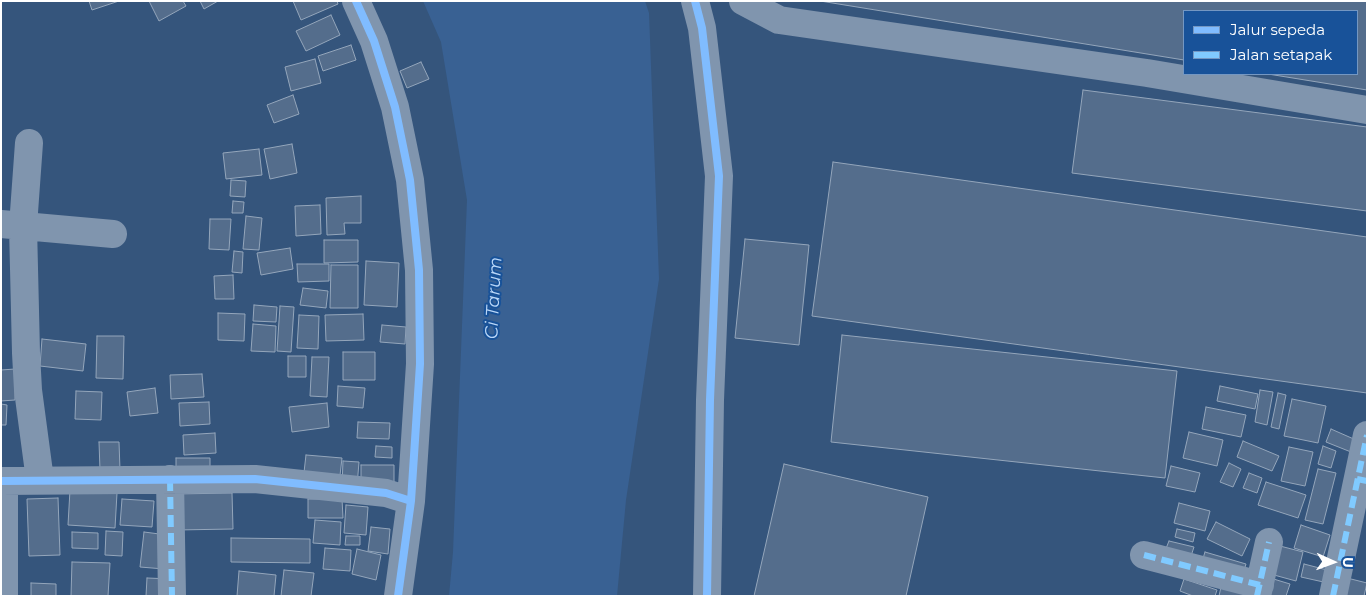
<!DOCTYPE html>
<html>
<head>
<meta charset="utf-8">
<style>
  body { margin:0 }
  #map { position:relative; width:1368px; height:597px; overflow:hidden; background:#35557c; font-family:Montserrat,sans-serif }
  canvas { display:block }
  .frame { position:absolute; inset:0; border:2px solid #fff; pointer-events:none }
  .legend { position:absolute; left:1183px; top:10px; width:175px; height:65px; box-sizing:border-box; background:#185299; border:1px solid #7497c2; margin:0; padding:6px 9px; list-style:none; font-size:15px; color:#fff }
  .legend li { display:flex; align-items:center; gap:10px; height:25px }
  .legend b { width:25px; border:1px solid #7497c2 }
  .north { position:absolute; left:1308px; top:537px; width:50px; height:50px; -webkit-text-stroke:4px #185299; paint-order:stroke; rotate:92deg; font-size:14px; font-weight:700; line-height:20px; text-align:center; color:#fff }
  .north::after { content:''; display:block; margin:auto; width:18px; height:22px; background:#fff; clip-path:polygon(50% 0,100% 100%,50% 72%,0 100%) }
</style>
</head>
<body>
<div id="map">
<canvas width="1368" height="597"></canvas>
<div class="frame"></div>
<ul class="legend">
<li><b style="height:6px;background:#80bcff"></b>Jalur sepeda</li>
<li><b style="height:6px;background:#80caff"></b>Jalan setapak</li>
</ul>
<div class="north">U</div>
</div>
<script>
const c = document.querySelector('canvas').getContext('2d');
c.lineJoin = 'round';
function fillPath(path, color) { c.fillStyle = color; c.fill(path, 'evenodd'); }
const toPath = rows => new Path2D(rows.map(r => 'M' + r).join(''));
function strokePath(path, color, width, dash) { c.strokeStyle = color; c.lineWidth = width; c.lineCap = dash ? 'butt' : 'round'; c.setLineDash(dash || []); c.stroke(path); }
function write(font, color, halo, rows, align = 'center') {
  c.font = font + ' Montserrat,sans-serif'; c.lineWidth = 4; c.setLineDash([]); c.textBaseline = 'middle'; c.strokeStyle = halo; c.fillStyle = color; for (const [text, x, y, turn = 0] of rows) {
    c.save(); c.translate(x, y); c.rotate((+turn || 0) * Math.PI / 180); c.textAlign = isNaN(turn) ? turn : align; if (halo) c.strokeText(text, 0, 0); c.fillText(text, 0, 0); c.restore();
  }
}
fillPath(toPath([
  [423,1,645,1,649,13,659,279,626,500,617,596,449,596,453,552,467,200,441,42]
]), '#396193');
const building = toPath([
  [89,1,119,1,92,10,89,1],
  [149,1,183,1,186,6,159,21,149,1],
  [200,1,218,1,204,9,200,1],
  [293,1,337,1,338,4,301,20,293,1],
  [820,1,1367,1,1367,90,1268,74,1357,74,1357,11,1184,11,1184,60,820,1],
  [331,15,340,35,306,51,296,31,331,15],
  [351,45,356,60,323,71,318,56,351,45],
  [315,59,321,83,291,91,285,67,315,59],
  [421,62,429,79,407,88,400,71,421,62],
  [1083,90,1367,127,1367,211,1072,173,1083,90],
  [293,95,299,114,274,123,267,105,293,95],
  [292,144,297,173,270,179,264,149,292,144],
  [259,149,262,175,226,179,223,153,259,149],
  [833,162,1367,237,1367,393,812,316,833,162],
  [231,180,246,181,245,197,230,196,231,180],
  [361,196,361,223,344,223,345,234,327,235,326,198,361,196],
  [233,201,244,202,243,213,232,213,233,201],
  [320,205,321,234,296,236,295,206,320,205],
  [246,216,262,218,259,250,243,249,246,216],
  [210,219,231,219,229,250,209,249,210,219],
  [745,239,809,245,799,345,735,338,745,239],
  [324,240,358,240,358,262,324,263,324,240],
  [290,248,293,269,261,275,257,253,290,248],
  [234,251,243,252,242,273,232,272,234,251],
  [366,261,399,263,397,307,364,305,366,261],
  [297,264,329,264,329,281,298,282,297,264],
  [331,265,358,265,358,308,330,308,331,265],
  [233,275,234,299,215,299,214,276,233,275],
  [303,288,328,291,326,308,300,305,303,288],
  [254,305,277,307,276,322,253,321,254,305],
  [280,306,294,307,291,352,277,351,280,306],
  [218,313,245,314,244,341,218,340,218,313],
  [363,314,364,340,326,341,325,315,363,314],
  [299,315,319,316,318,349,297,348,299,315],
  [253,324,276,326,275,352,251,351,253,324],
  [382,325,406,327,405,344,380,342,382,325],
  [842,335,1177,371,1165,478,831,442,842,335],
  [97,336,124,336,123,379,96,378,97,336],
  [42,339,86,344,83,371,40,366,42,339],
  [343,352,375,352,375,380,343,380,343,352],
  [288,356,306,356,306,377,288,377,288,356],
  [312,357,329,357,327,397,310,396,312,357],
  [15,369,15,400,1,401,1,370,15,369],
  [202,374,204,397,171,399,170,375,202,374],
  [338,386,365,388,363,408,337,406,338,386],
  [1220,386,1258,394,1255,409,1217,401,1220,386],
  [155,388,158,413,130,416,127,392,155,388],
  [1260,390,1273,392,1267,425,1255,422,1260,390],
  [76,391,102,392,101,420,75,419,76,391],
  [1278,393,1286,395,1279,429,1271,427,1278,393],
  [1292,399,1326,406,1318,443,1284,436,1292,399],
  [209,402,210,424,180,426,179,403,209,402],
  [327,403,329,427,292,432,289,407,327,403],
  [1,404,7,405,6,425,1,425,1,404],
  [1206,407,1246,415,1241,437,1202,429,1206,407],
  [358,422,390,423,389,439,357,438,358,422],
  [1331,429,1356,440,1351,452,1326,442,1331,429],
  [1189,432,1223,440,1217,466,1183,458,1189,432],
  [215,433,216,453,184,455,183,435,215,433],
  [1243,441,1279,456,1272,471,1237,457,1243,441],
  [99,442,119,442,120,470,100,470,99,442],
  [376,446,392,447,392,458,375,457,376,446],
  [1323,446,1336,451,1331,468,1318,464,1323,446],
  [1289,447,1313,452,1305,486,1281,481,1289,447],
  [306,455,342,458,339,484,303,481,306,455],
  [176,458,210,458,210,475,176,475,176,458],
  [343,461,359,462,357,486,342,485,343,461],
  [1229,463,1241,469,1233,487,1220,482,1229,463],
  [784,464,928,497,906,596,754,596,784,464],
  [361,465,394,465,394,487,361,487,361,465],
  [1171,466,1200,473,1195,492,1166,486,1171,466],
  [1318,469,1336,473,1323,524,1305,520,1318,469],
  [1249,473,1262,478,1257,493,1243,488,1249,473],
  [1266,482,1306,495,1298,518,1258,505,1266,482],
  [70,490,117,493,115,528,68,525,70,490],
  [232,493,233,529,176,530,175,494,232,493],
  [58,498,60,555,29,556,27,499,58,498],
  [122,499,154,501,152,527,120,525,122,499],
  [308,499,342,499,343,518,308,518,308,499],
  [1179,503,1210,511,1205,531,1174,523,1179,503],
  [346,505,368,507,366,535,344,533,346,505],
  [315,520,341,522,340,545,313,543,315,520],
  [1216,522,1250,539,1242,556,1207,539,1216,522],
  [1301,525,1330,535,1323,557,1294,548,1301,525],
  [371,527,390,529,388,554,368,551,371,527],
  [1177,529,1195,533,1193,542,1175,537,1177,529],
  [106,531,123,532,122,556,105,555,106,531],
  [72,532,98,533,98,549,72,548,72,532],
  [144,532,167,535,164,569,140,567,144,532],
  [346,536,360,536,360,545,345,545,346,536],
  [231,538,310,539,310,563,231,562,231,538],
  [1169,541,1194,547,1190,559,1165,551,1169,541],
  [1280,546,1303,552,1296,581,1274,575,1280,546],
  [325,548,351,550,350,571,323,569,325,548],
  [357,549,381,555,376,580,352,574,357,549],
  [1205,552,1246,564,1242,577,1201,565,1205,552],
  [72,562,110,563,108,596,71,596,72,562],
  [1304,564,1331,571,1328,583,1301,577,1304,564],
  [284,570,314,573,311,596,281,596,284,570],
  [239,571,276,575,274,596,237,596,239,571],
  [1267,577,1290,584,1286,596,1270,596,1267,577],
  [147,578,171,579,170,596,146,596,147,578],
  [1223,578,1248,596,1219,596,1223,578],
  [1347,578,1367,583,1364,596,1342,596,1347,578],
  [1184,579,1217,590,1215,596,1193,596,1180,591,1184,579],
  [31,583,56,584,56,596,31,596,31,583]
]);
fillPath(building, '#546d8c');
strokePath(building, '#94a6bb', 1);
strokePath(toPath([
  [356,1,374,41,395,107,410,180,419,270,420,364,411,501,398,596],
  [695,1,702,28,719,176,710,400,707,596],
  [743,1,779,20,1147,73,1367,110],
  [29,143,23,226,26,353,28,390,40,480],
  [1,224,113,234],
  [170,479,172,596],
  [1,481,255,479,386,493,411,501],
  [4,481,4,596],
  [1144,555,1260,585],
  [1257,596,1269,542],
  [1333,596,1367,435]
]), '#8095ae', 28);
strokePath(toPath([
  [170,479,172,596],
  [1357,479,1367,481],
  [1144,555,1260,585],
  [1257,596,1269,542],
  [1333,596,1367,435]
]), '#80caff', 6, [12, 6]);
strokePath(toPath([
  [356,1,374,41,395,107,410,180,419,270,420,364,411,501,398,596],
  [695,1,702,28,719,176,710,400,707,596],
  [1,481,255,479,386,493,411,501]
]), '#80bcff', 8);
write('italic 18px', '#bad7f8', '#185299', [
  ["Ci Tarum",494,298,-87]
]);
</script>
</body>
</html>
